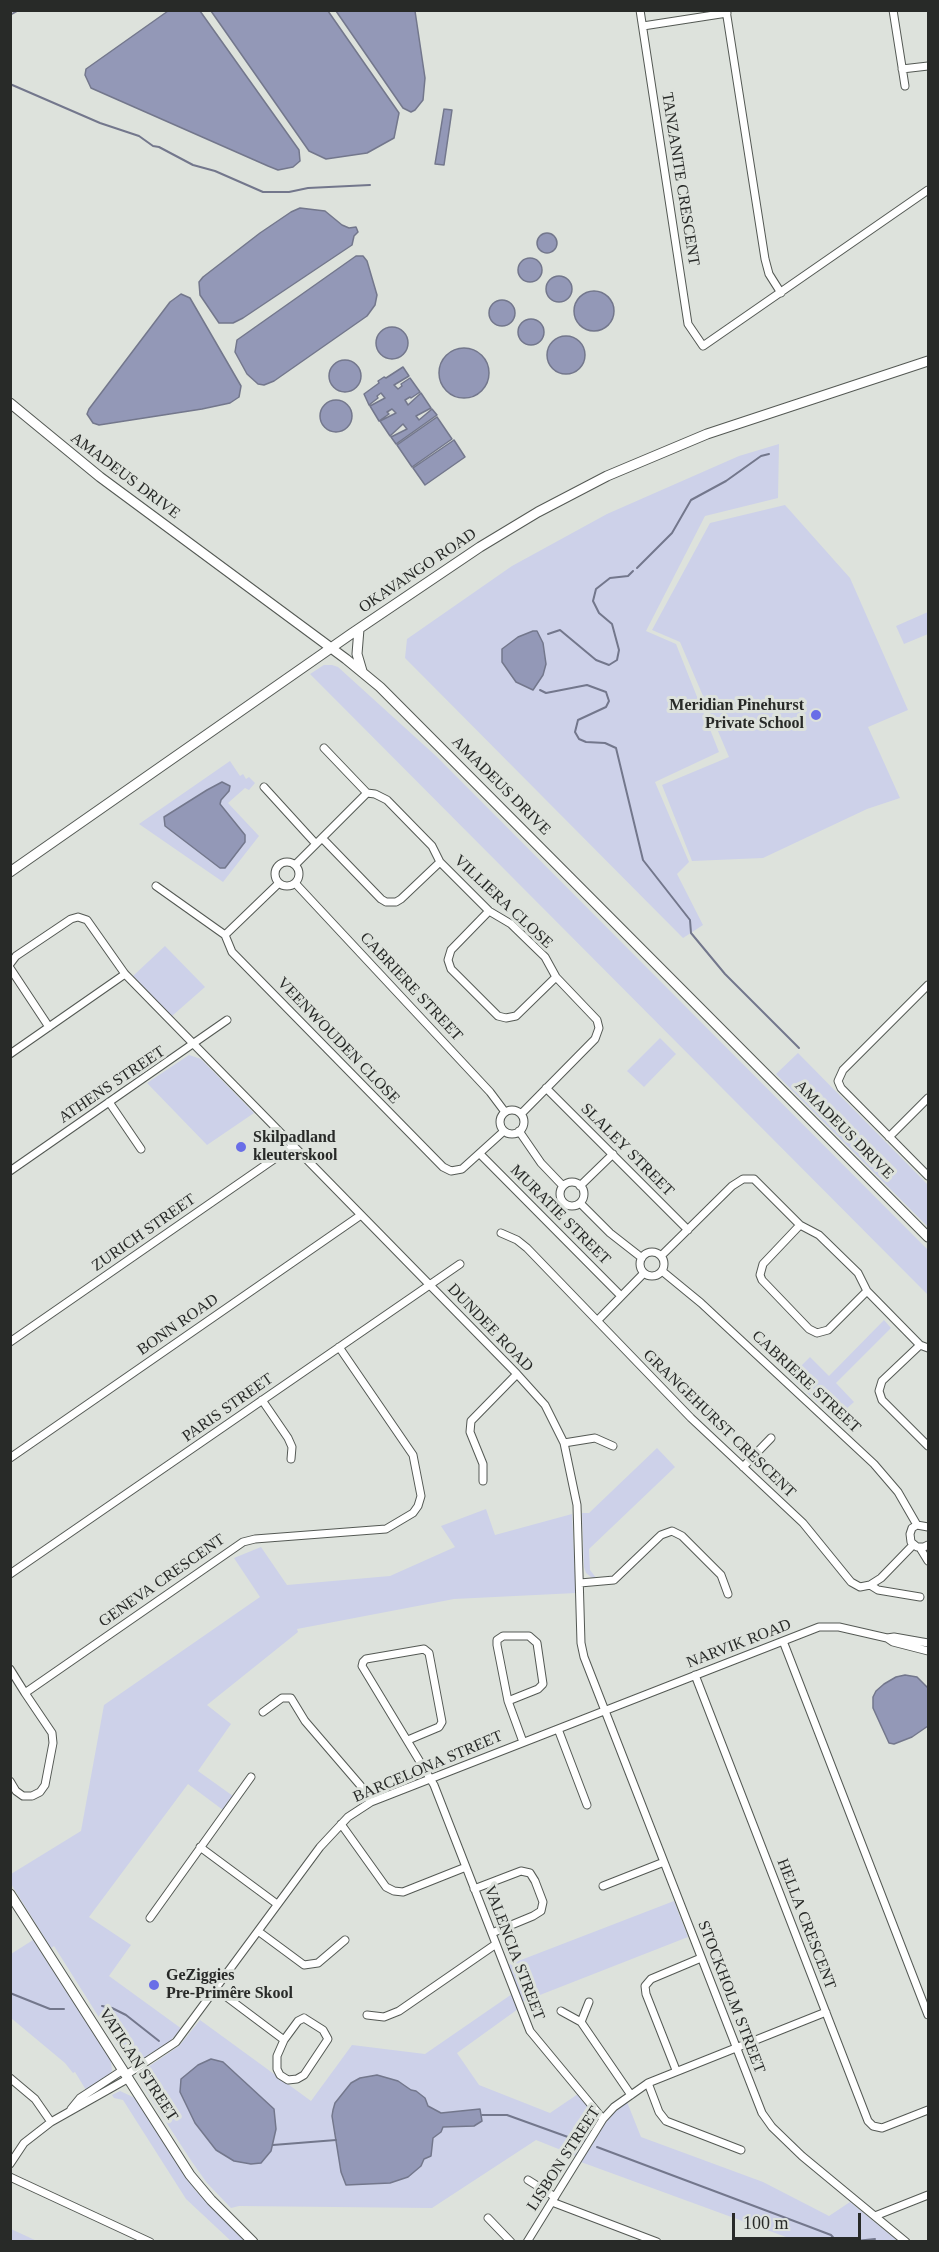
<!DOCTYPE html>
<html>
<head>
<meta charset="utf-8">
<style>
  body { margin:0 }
  #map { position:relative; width:939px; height:2252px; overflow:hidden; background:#dde2dc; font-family:"Times New Roman",serif }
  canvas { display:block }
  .frame { position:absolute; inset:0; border:12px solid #282a28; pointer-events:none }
  .scale { position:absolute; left:732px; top:2213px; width:129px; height:27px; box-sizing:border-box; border:3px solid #282a28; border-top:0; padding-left:8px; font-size:18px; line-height:21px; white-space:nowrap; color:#282a28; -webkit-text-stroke:4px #dde2dc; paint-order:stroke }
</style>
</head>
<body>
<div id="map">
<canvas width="939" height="2252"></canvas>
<div class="frame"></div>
<div class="scale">100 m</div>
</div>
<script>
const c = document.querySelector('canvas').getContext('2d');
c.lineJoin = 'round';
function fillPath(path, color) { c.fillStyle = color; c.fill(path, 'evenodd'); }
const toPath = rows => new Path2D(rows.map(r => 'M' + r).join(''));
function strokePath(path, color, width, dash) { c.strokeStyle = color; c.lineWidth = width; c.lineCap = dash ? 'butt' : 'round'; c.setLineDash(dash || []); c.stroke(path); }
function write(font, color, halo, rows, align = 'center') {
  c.font = font + ' "Times New Roman",serif'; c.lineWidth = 6; c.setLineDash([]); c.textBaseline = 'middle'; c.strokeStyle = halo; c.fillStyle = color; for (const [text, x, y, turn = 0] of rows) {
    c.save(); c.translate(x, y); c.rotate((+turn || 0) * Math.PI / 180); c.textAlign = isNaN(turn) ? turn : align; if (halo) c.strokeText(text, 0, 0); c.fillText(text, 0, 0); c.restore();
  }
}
fillPath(toPath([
  [779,444,778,498,705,516,646,631,676,644,719,752,655,782,689,862,677,874,703,925,683,938,405,658,407,639,512,566,607,514,739,456],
  [785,505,850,578,908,710,868,727,900,798,867,809,763,858,692,861,662,785,729,757,680,642,652,630,710,523],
  [928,612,928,634,904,644,896,626],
  [324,665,332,665,338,667,436,756,928,1250,928,1295,310,674],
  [230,761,240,776,243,774,246,779,249,777,255,783,249,790,245,788,228,803,259,836,223,882,139,824],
  [165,946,205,987,172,1016,133,976],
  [660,1038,676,1054,644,1087,627,1071],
  [798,1053,928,1185,928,1227,776,1074],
  [189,1055,201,1059,254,1113,207,1145,147,1083],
  [884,1320,891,1328,836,1383,854,1402,835,1419,790,1377,810,1357,829,1376],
  [657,1448,675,1467,589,1549,590,1570,597,1579,591,1577,586,1573,584,1567,582,1513,589,1513],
  [486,1509,495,1535,572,1514,576,1593,454,1599,297,1629,298,1632,207,1705,231,1724,198,1771,233,1796,223,1810,188,1784,89,1917,131,1945,109,1976,182,2029,167,2044,140,2061,139,2058,128,2060,124,2057,54,1946,51,1948,11,1884,11,1874,81,1831,104,1705,260,1597,234,1558,261,1547,287,1585,390,1576,455,1547,441,1526],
  [674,1901,688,1937,522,2002,508,1965],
  [33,1940,111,2061,112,2071,108,2076,86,2090,75,2072,73,2073,65,2063,11,2018,11,1954],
  [512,1994,518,2009,457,2053,479,2085,550,2113,578,2094,594,2114,596,2119,594,2127,576,2156,536,2140,432,2208,239,2206,231,2208,207,2183,192,2162,142,2085,141,2080,146,2071,145,2069,179,2046,200,2020,311,2101,352,2045,425,2054],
  [120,2091,135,2098,196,2191,247,2241,231,2241,186,2199,123,2100,114,2098,112,2095],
  [627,2102,641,2137,763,2182,829,2216,850,2202,898,2241,797,2241,581,2162,609,2117],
  [11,2229,37,2241,11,2241]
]), '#cdd1e9');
const water = toPath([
  [168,11,200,11,299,150,300,161,293,167,278,170,268,166,91,88,85,75,86,69,168,11],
  [211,11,328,11,399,113,394,138,367,153,326,159,309,151,211,11],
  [336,11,415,11,425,78,423,100,415,110,411,112,403,108,336,11],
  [444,109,452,110,444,165,435,164,444,109],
  [300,208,325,211,342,225,349,228,356,227,358,232,354,236,352,245,243,318,233,323,219,323,200,295,199,282,203,277,260,233,291,212,300,208],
  '537 243a10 10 0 1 1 20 0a10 10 0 1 1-20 0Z',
  [356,256,363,256,367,261,377,295,375,305,367,316,274,381,264,385,258,384,247,374,235,352,237,340,356,256],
  '518 270a12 12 0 1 1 24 0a12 12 0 1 1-24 0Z',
  '546 289a13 13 0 1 1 26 0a13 13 0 1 1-26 0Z',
  '574 311a20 20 0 1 1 40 0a20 20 0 1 1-40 0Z',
  [181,294,190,298,241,386,239,397,230,403,202,409,99,425,93,423,87,414,89,409,170,302,181,294],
  '489 313a13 13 0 1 1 26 0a13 13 0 1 1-26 0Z',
  '518 332a13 13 0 1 1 26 0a13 13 0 1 1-26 0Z',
  '376 343a16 16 0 1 1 32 0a16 16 0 1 1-32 0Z',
  '547 355a19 19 0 1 1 38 0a19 19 0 1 1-38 0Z',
  '439 373a25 25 0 1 1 50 0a25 25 0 1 1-50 0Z',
  '329 376a16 16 0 1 1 32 0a16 16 0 1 1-32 0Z',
  [403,367,409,376,394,385,398,389,402,386,401,384,410,378,420,392,411,398,410,397,405,400,408,405,421,393,431,408,416,416,419,420,432,409,437,415,396,444,391,437,407,429,403,424,390,436,380,421,396,413,392,409,387,412,389,414,379,421,370,406,385,398,381,393,377,396,378,398,369,405,364,394,379,383,378,381,384,377,386,378,403,367],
  '320 416a16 16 0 1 1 32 0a16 16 0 1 1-32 0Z',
  [437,417,452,439,412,467,397,445,437,417],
  [454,440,465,457,425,485,413,468,454,440],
  [533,631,537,631,543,643,546,664,543,675,533,690,516,682,502,662,502,649,518,637,533,631],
  [222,782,230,786,229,791,221,800,220,804,245,835,245,842,225,868,220,868,165,826,164,817,207,790,222,782],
  [905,1675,917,1677,928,1688,928,1726,912,1737,894,1744,889,1743,873,1708,873,1697,876,1691,884,1684,896,1677,905,1675],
  [211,2059,223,2062,274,2109,276,2129,271,2151,261,2163,251,2164,234,2161,216,2150,195,2123,180,2092,181,2079,198,2065,211,2059],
  [377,2075,398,2081,411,2090,416,2091,425,2098,428,2106,441,2113,480,2109,482,2121,474,2126,443,2127,441,2132,433,2138,431,2156,424,2159,421,2166,408,2177,390,2183,346,2185,341,2172,332,2116,333,2110,335,2103,351,2083,360,2078,377,2075]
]);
fillPath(water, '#9398b7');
strokePath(water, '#73778c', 1.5);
strokePath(toPath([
  [10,15,19,10],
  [10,84,100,123,139,136,153,146,159,147,193,165,215,171,263,192,289,192,308,188,370,185],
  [637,568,672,533,691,500,726,481,761,456,769,454],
  [548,634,560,630,596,660,609,665,617,660,619,650,612,624,599,613,593,601,596,589,610,578,628,576,633,571],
  [540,690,546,693,587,685,606,692,609,701,606,707,578,720,575,732,579,739,586,742,605,743,616,748,643,860,690,920,691,933,725,974,799,1048],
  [10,1993,50,2009,64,2009],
  [102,2006,112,2008,126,2015,159,2041],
  [482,2115,507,2115,579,2141],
  [273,2145,336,2140],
  [597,2147,810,2227,831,2235,837,2242],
  [846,2242,875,2239]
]), '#73778c', 2);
const street = toPath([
  [640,10,688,324,703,346,928,190],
  [726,10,765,259,769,274,781,293],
  [893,10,905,86],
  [643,26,727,13],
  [902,69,928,66],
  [324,748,367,793,375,794,387,800,432,846,440,862,489,911,511,924,545,957,556,977,597,1020,599,1028,595,1039,521,1114],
  [264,787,316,844],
  [322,838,381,899,386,902,396,902,401,899,440,862],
  '275 874a12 12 0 1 1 24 0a12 12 0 1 1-24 0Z',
  [295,865,367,793],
  [295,883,490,1092,505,1112],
  [156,886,225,935,232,952,443,1167,451,1171,462,1169,504,1131],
  [489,911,451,950,448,960,451,969,498,1016,506,1018,516,1016,556,977],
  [225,935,279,883],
  [10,964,16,956,71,919,78,917,87,920,125,974,517,1374,545,1405,564,1443,577,1505,581,1643,584,1657,762,2113,772,2127,802,2156,906,2242],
  [10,968,49,1027],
  [928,985,843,1070,838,1081,841,1088,928,1176],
  [10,1054,125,974],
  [546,1088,688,1230],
  [109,1102,141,1149],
  '500 1122a12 12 0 1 1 24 0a12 12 0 1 1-24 0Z',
  [519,1131,541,1163,563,1186],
  [889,1137,928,1098],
  [480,1154,621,1296],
  [10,1171,227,1020],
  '560 1194a12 12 0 1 1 24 0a12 12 0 1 1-24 0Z',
  [580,1186,613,1154],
  [580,1203,610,1233,642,1258],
  [800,1225,763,1264,760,1275,762,1280,809,1329,817,1333,828,1330,867,1291],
  [501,1233,517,1240,527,1248,691,1418,803,1523,851,1582,860,1587,870,1585,881,1578,913,1545],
  '640 1264a12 12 0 1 1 24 0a12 12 0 1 1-24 0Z',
  [661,1256,732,1186,743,1179,754,1179,800,1225,819,1235,858,1273,867,1291,920,1345,928,1348],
  [662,1271,701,1303,874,1464,898,1492,917,1525],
  [598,1320,644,1273],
  [10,1342,293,1146],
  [920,1345,882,1381,879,1391,882,1400,928,1446],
  [262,1400,288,1438,292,1447,291,1459],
  [564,1443,595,1438,613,1446],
  [10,1458,361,1215],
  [743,1467,771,1438],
  [483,1481,483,1464,470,1432,471,1421,517,1374],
  [928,1527,917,1525,912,1528,910,1534,911,1542,917,1547,924,1547,928,1545],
  [920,1548,928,1561],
  [10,1574,460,1264],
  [580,1583,614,1580,661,1535,672,1531,682,1536,721,1575,728,1594],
  [870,1585,878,1590,920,1597],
  [887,1638,894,1637,928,1643],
  [783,1641,928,2015],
  [10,1669,25,1693,243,1542,255,1539,386,1529,413,1513,418,1506,421,1496,413,1455,339,1347],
  [695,1675,868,2121,873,2126,882,2128,928,2110],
  [508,1701,538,1689,543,1684,537,1643,529,1636,503,1636,497,1640,497,1645,508,1701,523,1742],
  [263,1712,282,1698,291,1698,305,1721,360,1785,371,1802],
  [558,1729,587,1805],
  [408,1740,439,1727,442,1722,429,1653,424,1649,366,1659,363,1662,362,1666,434,1785,530,2031,603,2119],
  [10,1781,16,1791,23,1796,32,1796,40,1792,45,1785,53,1743,52,1733,25,1693],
  [341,1824,386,1887,394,1891,403,1892,466,1867],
  [200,1847,277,1904],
  [603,1886,664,1862],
  [474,1889,521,1871,530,1873,535,1881,543,1902,541,1911,533,1916,492,1933],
  [150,1918,251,1777],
  [258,1931,304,1965,318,1963,345,1940],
  [216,1989,284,2040],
  [561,2011,581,2022,631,2095],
  [367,2015,384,2017,399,2011,496,1944],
  [304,2018,323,2030,328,2039,304,2075,297,2079,288,2080,280,2075,277,2069,277,2056,284,2040,298,2021,304,2018],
  [581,2022,589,2002],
  [676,2070,646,1994,645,1986,651,1979,701,1958],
  [126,2075,176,2042,320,1847,348,1817,371,1802,819,1627,839,1627,887,1638,893,1642,928,1651],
  [10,2078,35,2099,51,2122],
  [648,2083,659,2112,666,2121,741,2150],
  [71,2109,80,2098,123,2070],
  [10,2164,24,2143,51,2122,129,2078],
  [10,2177,150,2242],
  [528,2180,555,2197],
  [552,2202,657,2242],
  [875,2216,928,2195],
  [488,2218,511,2242],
  [527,2242,603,2119,614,2107,648,2083,826,2012]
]);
const secondary = toPath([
  [10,403,100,477,346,659,380,687,928,1237],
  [359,629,357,654,362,671],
  [10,872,351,634,480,547,538,512,607,476,707,434,928,361],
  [10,1894,190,2175,211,2200,253,2242]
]);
strokePath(street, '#545954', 9);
strokePath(secondary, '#545954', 11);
strokePath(street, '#fff', 7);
strokePath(secondary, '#fff', 9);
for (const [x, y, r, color] of [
  [816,715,6,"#696ee7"],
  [241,1147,6,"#696ee7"],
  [154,1985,6,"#696ee7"]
]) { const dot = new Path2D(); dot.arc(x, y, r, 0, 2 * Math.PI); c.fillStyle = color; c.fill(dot); strokePath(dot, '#dde2dc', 2); }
write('16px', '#282a28', '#dde2dc', [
  ["TANZANITE CRESCENT",680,179,81],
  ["AMADEUS DRIVE",125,476,37],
  ["OKAVANGO ROAD",418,571,-34],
  ["AMADEUS DRIVE",501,786,45],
  ["VILLIERA CLOSE",503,902,43],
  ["CABRIERE STREET",411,987,47],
  ["VEENWOUDEN CLOSE",338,1041,46],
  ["ATHENS STREET",112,1085,-34],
  ["AMADEUS DRIVE",844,1130,45],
  ["SLALEY STREET",627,1150,45],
  ["MURATIE STREET",560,1215,45],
  ["ZURICH STREET",144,1233,-35],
  ["BONN ROAD",178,1325,-35],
  ["DUNDEE ROAD",490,1328,46],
  ["CABRIERE STREET",806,1382,43],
  ["PARIS STREET",228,1408,-35],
  ["GRANGEHURST CRESCENT",719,1424,44],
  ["GENEVA CRESCENT",162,1581,-35],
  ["NARVIK ROAD",739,1644,-21],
  ["BARCELONA STREET",428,1767,-23],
  ["HELLA CRESCENT",806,1924,69],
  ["VALENCIA STREET",514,1953,69],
  ["STOCKHOLM STREET",731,1997,69],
  ["VATICAN STREET",138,2065,57],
  ["LISBON STREET",564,2159,-57]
]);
write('bold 16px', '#282a28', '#dde2dc', [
  ["Meridian Pinehurst",804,706,"right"],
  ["Private School",804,724,"right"],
  ["Skilpadland",253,1138],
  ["kleuterskool",253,1156],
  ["GeZiggies",166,1976],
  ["Pre-Primêre Skool",166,1994]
], 'left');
</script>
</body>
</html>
